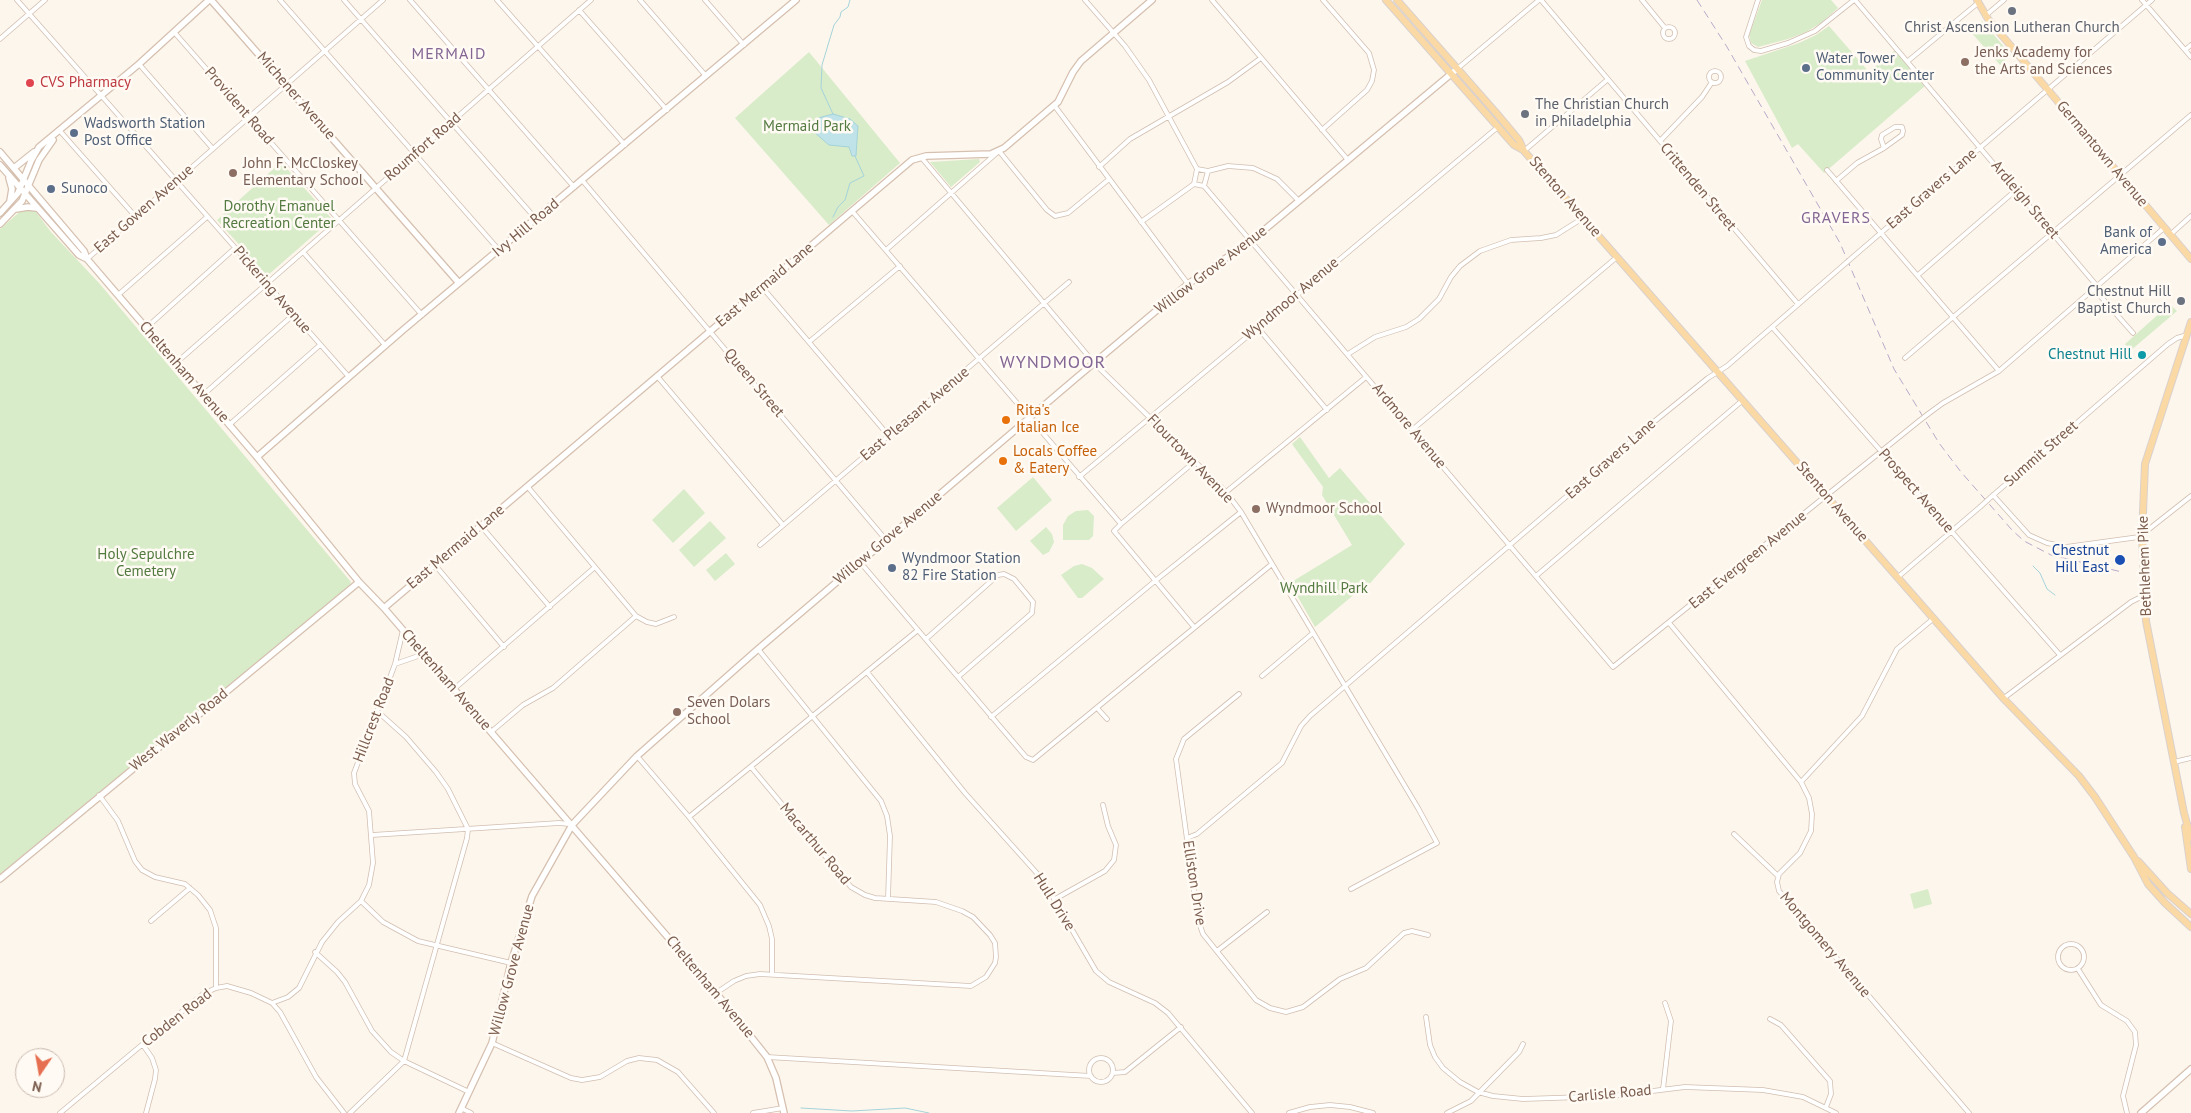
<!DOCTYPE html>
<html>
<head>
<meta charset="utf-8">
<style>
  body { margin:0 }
  #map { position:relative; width:2191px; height:1113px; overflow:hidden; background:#fdf6ec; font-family:"PT Sans",sans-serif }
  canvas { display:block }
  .north { position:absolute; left:15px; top:1048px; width:50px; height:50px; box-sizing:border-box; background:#fffaf3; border:1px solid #cabbb1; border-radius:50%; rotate:192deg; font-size:14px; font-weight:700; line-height:20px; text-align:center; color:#7a5c4d }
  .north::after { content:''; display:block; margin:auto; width:18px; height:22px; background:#e76f51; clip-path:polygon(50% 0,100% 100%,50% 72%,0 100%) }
</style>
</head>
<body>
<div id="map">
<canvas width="2191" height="1113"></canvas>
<div class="north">N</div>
</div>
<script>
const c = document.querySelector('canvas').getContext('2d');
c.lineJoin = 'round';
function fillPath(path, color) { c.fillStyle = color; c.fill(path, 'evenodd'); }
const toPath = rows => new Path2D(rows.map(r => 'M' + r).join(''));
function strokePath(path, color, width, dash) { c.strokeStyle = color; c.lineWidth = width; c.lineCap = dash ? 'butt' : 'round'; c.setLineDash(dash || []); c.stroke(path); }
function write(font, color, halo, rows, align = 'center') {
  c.font = font + ' "PT Sans",sans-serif'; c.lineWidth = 5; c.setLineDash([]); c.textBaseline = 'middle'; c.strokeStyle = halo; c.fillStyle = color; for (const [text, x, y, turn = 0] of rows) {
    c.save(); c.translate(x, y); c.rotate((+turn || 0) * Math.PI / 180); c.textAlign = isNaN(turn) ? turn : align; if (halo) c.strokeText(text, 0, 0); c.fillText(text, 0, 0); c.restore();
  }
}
fillPath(toPath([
  [1762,0,1831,0,1838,8,1821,23,1806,32,1788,39,1758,47,1751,43,1749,35],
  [1982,21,2011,55,2000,65,1970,31],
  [1829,26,1869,72,1895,50,1925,86,1824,173,1798,144,1792,148,1745,61,1799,43,1816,35],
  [809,52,900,163,829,225,735,118],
  [979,159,980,162,951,187,930,162],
  [281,162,332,219,267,276,217,220],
  [23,209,33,210,36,212,51,232,99,283,351,582,350,585,0,874,0,229],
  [2170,304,2177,311,2130,351,2125,344],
  [1300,437,1329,478,1340,468,1405,544,1364,590,1362,588,1315,627,1290,583,1352,545,1322,495,1323,487,1292,444],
  [1033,477,1052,500,1016,531,997,508],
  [684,489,705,513,673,543,652,520],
  [1088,510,1094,516,1093,536,1089,540,1063,540,1063,525,1068,516,1076,511],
  [710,521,726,538,694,567,679,550],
  [1046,527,1052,534,1054,542,1049,552,1043,555,1030,541],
  [726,553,735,564,715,581,706,570],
  [1082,564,1092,568,1104,579,1082,598,1078,598,1061,575,1074,566],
  [1928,889,1932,904,1914,909,1910,894]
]), '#d8ecc9');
const water = toPath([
  [833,114,850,119,858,126,856,156,852,156,849,147,829,145,814,132,814,124,818,118,833,114]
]);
fillPath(water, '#bfe3e8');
strokePath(water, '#a5d3da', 1);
strokePath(toPath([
  [833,114,821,88,822,65,834,25,840,17,841,12,848,7,850,0],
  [833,217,838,207,845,200,850,183,864,176,855,156],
  [2033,566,2040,573,2047,589,2055,595],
  [801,1108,852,1111,905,1108,929,1113]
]), '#a5d3da', 1);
const street = toPath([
  [17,0,349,377],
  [280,0,499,250],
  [344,0,536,219],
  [410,0,574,187],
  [497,0,625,145],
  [640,0,706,76],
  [705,0,744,45],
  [1085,0,1125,46,1149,80,1197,169],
  [1212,0,1348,160],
  [1541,0,1798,304],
  [1642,0,1665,28],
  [1758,0,1746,37,1749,46,1754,50,1761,51,1788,43,1815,31,1854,0],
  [1855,0,2097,286],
  [2142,0,2191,57],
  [579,10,667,110],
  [1985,16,2004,0],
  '1663 33a6 6 0 1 1 12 0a6 6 0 1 1-12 0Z',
  [174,32,422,315],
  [0,39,45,0],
  [2185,50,2191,45],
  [1908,61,1978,3],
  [139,64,213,149],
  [1457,69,1539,0],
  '1709 77a6 6 0 1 1 12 0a6 6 0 1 1-12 0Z',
  [1054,105,1188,284],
  [1322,130,1367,90,1372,81,1374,70,1369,53,1323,0],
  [60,131,135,216],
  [1660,141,1702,97,1712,82],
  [1524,151,1607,80],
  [921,157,1095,364,1226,492,1241,512,1418,808,1437,843,1351,889],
  [1099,167,1130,139,1228,82,1261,58],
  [1197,169,1208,171,1204,186,1194,184,1197,169],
  [1827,170,1999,371],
  [1208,171,1228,166,1253,168,1277,179,1299,201],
  [582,180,886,540],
  [1836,181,1857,163,1884,148,1902,135,1903,131,1902,127,1895,127,1882,135,1881,139,1884,148],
  [1204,186,1613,667,1919,421],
  [852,211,1121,524,1114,531,1194,627],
  [1141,222,1194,184],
  [2170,235,2191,216],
  [886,250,999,151,1047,210,1055,216,1068,213,1108,180],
  [303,252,385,345],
  [1854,256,2152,0],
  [87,259,383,0],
  [1918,275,2016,190],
  [762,287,888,435],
  [2094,289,2133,333],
  [118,295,207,217],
  [1772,327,2060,655],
  [146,328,235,248],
  [1258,328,1327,410],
  [809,342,900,266],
  [1348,354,1375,337,1406,327,1419,319,1439,299,1451,277,1460,266,1480,251,1511,240,1541,238,1556,235,1583,218],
  [1905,358,2191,115],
  [176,363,591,0],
  [657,376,783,525],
  [203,395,293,315],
  [1928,414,1943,403,1999,371,2164,228],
  [229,425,320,345],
  [1412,430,1617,257],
  [1079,477,1498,127],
  [527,486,636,616,647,622,656,624,674,617],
  [1226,492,1366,377],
  [1993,495,2029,535,2047,543,2066,547,2139,537,2191,496],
  [1991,497,2168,344,2177,338,2187,335],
  [1121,524,1194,462],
  [481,526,550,607],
  [760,545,1069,282],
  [860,562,1026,757,1033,760,1272,564],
  [435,565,504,647],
  [1536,576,1743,400],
  [1898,577,1980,507],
  [1670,624,1801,782,1809,798,1812,814,1811,831,1800,853,1779,874,1777,882,1779,891,1969,1113],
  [926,639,998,575,1004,574,1014,579,1033,602,1032,613,958,677],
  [758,649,881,801,887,816,890,836,888,899],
  [395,664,424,654],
  [867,672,965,793,1043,880,1096,971,1109,982,1155,1003,1168,1013,1252,1113],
  [1262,676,1313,633],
  [454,689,595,567],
  [1239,694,1184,739,1176,759,1198,920,1203,934,1256,1000,1270,1008,1286,1012,1303,1007,1340,979,1366,968,1404,933,1412,931,1428,935],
  [2004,698,2131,602,2145,595],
  [1097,708,1107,719],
  [377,711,406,737,436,772,448,789,468,829],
  [991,717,1155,581,1241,512],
  [491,732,523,705,553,688,636,616],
  [637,756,689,817,760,905,769,926,772,939,772,974],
  [2174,762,2191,758],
  [1801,782,1862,716,1897,649,1934,618],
  [99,795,118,821,135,861,142,870,155,877,185,884,198,895,210,910,216,928,216,988],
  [689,817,918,630],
  [1734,834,1778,876],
  [372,835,559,823,569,824],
  [1187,838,1197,834,1282,763,1301,726,1310,716,1650,425,1708,378,1727,366,1846,263],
  [1055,899,1105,871,1114,860,1116,845,1108,826,1103,805],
  [361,901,383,922,418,941,511,963],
  [151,921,190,888],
  '2058 957a13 13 0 1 1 26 0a13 13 0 1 1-26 0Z',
  [1217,951,1267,912],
  [315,952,337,972,345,982,372,1031,391,1052,404,1061,469,1092],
  [2078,969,2101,1005,2127,1021,2135,1032,2136,1045,2123,1096,2127,1113],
  [716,993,734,981,746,976,760,974,971,986,986,977,995,963,996,957,995,943,990,935,973,917,962,911,936,902,875,898,865,895,851,887,751,767],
  [272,1003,288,997,299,988,322,942,338,922,361,901,369,885,373,863,369,811,355,784,354,773,395,664,403,630],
  [1426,1017,1430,1045,1435,1057,1443,1068,1460,1082,1478,1092,1493,1096,1523,1099,1612,1096,1685,1087,1763,1090,1803,1097,1836,1113],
  [1770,1019,1781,1025,1830,1081,1831,1094,1826,1107],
  [492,1043,571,1078,582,1080,600,1077,627,1061,639,1058,657,1060,678,1072,714,1113],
  [143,1045,152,1058,156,1070,155,1079,146,1113],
  [767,1057,1091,1076],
  '1089 1070a12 12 0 1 1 24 0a12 12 0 1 1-24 0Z',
  [1113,1073,1125,1072,1181,1027],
  [1663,1089,1671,1021,1665,1003],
  [461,1108,471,1113],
  [60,1113,203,994,216,988,227,986,251,993,272,1003,280,1012,316,1077,344,1113],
  [350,1113,404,1061,467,838,468,829],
  [753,1113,783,1108],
  [1289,1113,1310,1107,1330,1105,1350,1107,1373,1113],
  [1447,1113,1471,1101,1519,1052,1523,1044]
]);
const secondary = toPath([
  [211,0,459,283],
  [0,152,84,251,87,259,257,457,359,582,384,608,716,993,767,1057,776,1078,784,1113],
  [0,165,79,255,87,259],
  [14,168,34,152],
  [9,178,12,189,10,201],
  [16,209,28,207,36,208],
  [0,213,18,193,31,161,39,147,139,64,209,0],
  [0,224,22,201,39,160,53,140],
  [257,457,403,330,796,0],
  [384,608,912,160,926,156,991,154,1004,148,1058,102,1073,72,1081,61,1152,0],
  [0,879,359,582],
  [459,1113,492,1043,511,963,532,896,572,825,637,756,757,650,1075,379,1188,284,1251,241,1457,69],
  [2141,1113,2191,1069]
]);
const primary = toPath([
  [1386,0,1498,127,1514,145,1523,150],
  [1397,0,1498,115,1519,140,1524,151,1560,192,2004,699,2079,776,2095,797,2134,857,2148,884,2165,903,2191,927],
  [1977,0,1988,19,2191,259],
  [2191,322,2145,464,2142,536,2146,621,2184,813,2191,838],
  [2185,827,2191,869],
  [2138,861,2167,893,2191,914]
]);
strokePath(street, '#d1beb0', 5.5);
strokePath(secondary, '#d6c0b0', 8);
strokePath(primary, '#dad1cd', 8);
strokePath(street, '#fff', 4);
strokePath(secondary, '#fff', 5.5);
strokePath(primary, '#fbd9a5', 6);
strokePath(toPath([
  [1697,0,1727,47,1840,243,1894,369,1939,443,1961,472,2012,530,2024,541,2051,555,2122,572]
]), '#b9a8c9', 1, [8, 5]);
const streetBridge = toPath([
  [1846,263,1854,256],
  [1919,421,1928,414],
  [1980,507,1991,497]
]);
strokePath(streetBridge, '#d1beb0', 5.5, []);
strokePath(streetBridge, '#fff', 4);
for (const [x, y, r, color] of [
  [2012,11,5,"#6b7280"],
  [1965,62,5,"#8d6e63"],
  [1806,68,5,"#5c6f8a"],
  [30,83,5,"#e0444e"],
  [1525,114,5,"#6b7280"],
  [74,133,5,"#5c6f8a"],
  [233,173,5,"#8d6e63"],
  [51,189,5,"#5c6f8a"],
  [2162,242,5,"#5c6f8a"],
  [2181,301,5,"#6b7280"],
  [2142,355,5,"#0f9aa8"],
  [1006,420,5,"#e8710a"],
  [1003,461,5,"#e8710a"],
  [1256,509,5,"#8d6e63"],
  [2120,560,6,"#1a4fb4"],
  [892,568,5,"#5c6f8a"],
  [677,712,5,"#8d6e63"]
]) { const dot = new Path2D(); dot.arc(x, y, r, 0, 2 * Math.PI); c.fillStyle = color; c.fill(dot); strokePath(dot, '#fffaf3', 2); }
write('15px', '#5b616d', '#fffaf3', [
  ["Christ Ascension Lutheran Church",2012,28],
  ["The Christian Church",1535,105,"left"],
  ["in Philadelphia",1535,122,"left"],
  ["Chestnut Hill",2171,292,"right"],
  ["Baptist Church",2171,309,"right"]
]);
write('15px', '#785e54', '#fffaf3', [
  ["Jenks Academy for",1975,53],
  ["the Arts and Sciences",1975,70],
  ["John F. McCloskey",243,164],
  ["Elementary School",243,181],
  ["Wyndmoor School",1266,509],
  ["Seven Dolars",687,703],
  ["School",687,720]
], 'left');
write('15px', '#4e5e75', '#fffaf3', [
  ["Water Tower",1816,59],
  ["Community Center",1816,76],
  ["Wadsworth Station",84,124],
  ["Post Office",84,141],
  ["Sunoco",61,189],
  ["Bank of",2152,233,"right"],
  ["America",2152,250,"right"],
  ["Wyndmoor Station",902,559],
  ["82 Fire Station",902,576]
], 'left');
write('15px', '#be3a42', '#fffaf3', [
  ["CVS Pharmacy",40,83]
], 'left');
write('15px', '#7a5c4d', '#fffaf3', [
  ["Michener Avenue",296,96,49],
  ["Provident Road",239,106,49],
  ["Roumfort Road",423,147,-41],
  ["Germantown Avenue",2102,154,50],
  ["Crittenden Street",1698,187,50],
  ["East Gravers Lane",1932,189,-41],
  ["Stenton Avenue",1565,197,49],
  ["Ardleigh Street",2025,200,50],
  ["East Gowen Avenue",144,209,-41],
  ["Ivy Hill Road",526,228,-40],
  ["Willow Grove Avenue",1211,270,-37],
  ["East Mermaid Lane",765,285,-40],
  ["Pickering Avenue",272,290,49],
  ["Wyndmoor Avenue",1291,299,-40],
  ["Cheltenham Avenue",184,372,49],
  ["Queen Street",754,383,50],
  ["East Pleasant Avenue",915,414,-40],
  ["Ardmore Avenue",1409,426,50],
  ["Summit Street",2041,454,-41],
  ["Flourtown Avenue",1190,459,46],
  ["East Gravers Lane",1611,459,-41],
  ["Prospect Avenue",1916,491,49],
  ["Stenton Avenue",1832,502,49],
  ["Willow Grove Avenue",888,538,-40],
  ["East Mermaid Lane",456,547,-40],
  ["East Evergreen Avenue",1748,560,-39],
  ["Bethlehem Pike",2145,566,-92],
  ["Cheltenham Avenue",446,680,49],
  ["Hillcrest Road",374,720,-69],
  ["West Waverly Road",179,730,-39],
  ["Macarthur Road",815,844,50],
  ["Elliston Drive",1194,883,81],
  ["Hull Drive",1054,902,58],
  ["Montgomery Avenue",1825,945,50],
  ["Willow Grove Avenue",512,970,-75],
  ["Cheltenham Avenue",710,987,50],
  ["Cobden Road",177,1018,-38],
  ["Carlisle Road",1610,1094,-5]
]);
write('15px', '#537a41', '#fffaf3', [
  ["Mermaid Park",807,127],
  ["Dorothy Emanuel",279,207],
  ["Recreation Center",279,224],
  ["Holy Sepulchre",146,555],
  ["Cemetery",146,572],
  ["Wyndhill Park",1324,589]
]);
write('15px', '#0d838f', '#fffaf3', [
  ["Chestnut Hill",2132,355]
], 'right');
write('15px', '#c56008', '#fffaf3', [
  ["Rita's",1016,411],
  ["Italian Ice",1016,428],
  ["Locals Coffee",1013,452],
  ["& Eatery",1013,469]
], 'left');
write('15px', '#164399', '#fffaf3', [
  ["Chestnut",2109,551],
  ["Hill East",2109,568]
], 'right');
c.letterSpacing = '1px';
write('16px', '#846695', '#fffaf3', [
  ["MERMAID",449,54],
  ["GRAVERS",1836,218]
]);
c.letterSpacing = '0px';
c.letterSpacing = '1px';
write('18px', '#846695', '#fffaf3', [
  ["WYNDMOOR",1053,363]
]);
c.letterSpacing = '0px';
</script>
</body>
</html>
